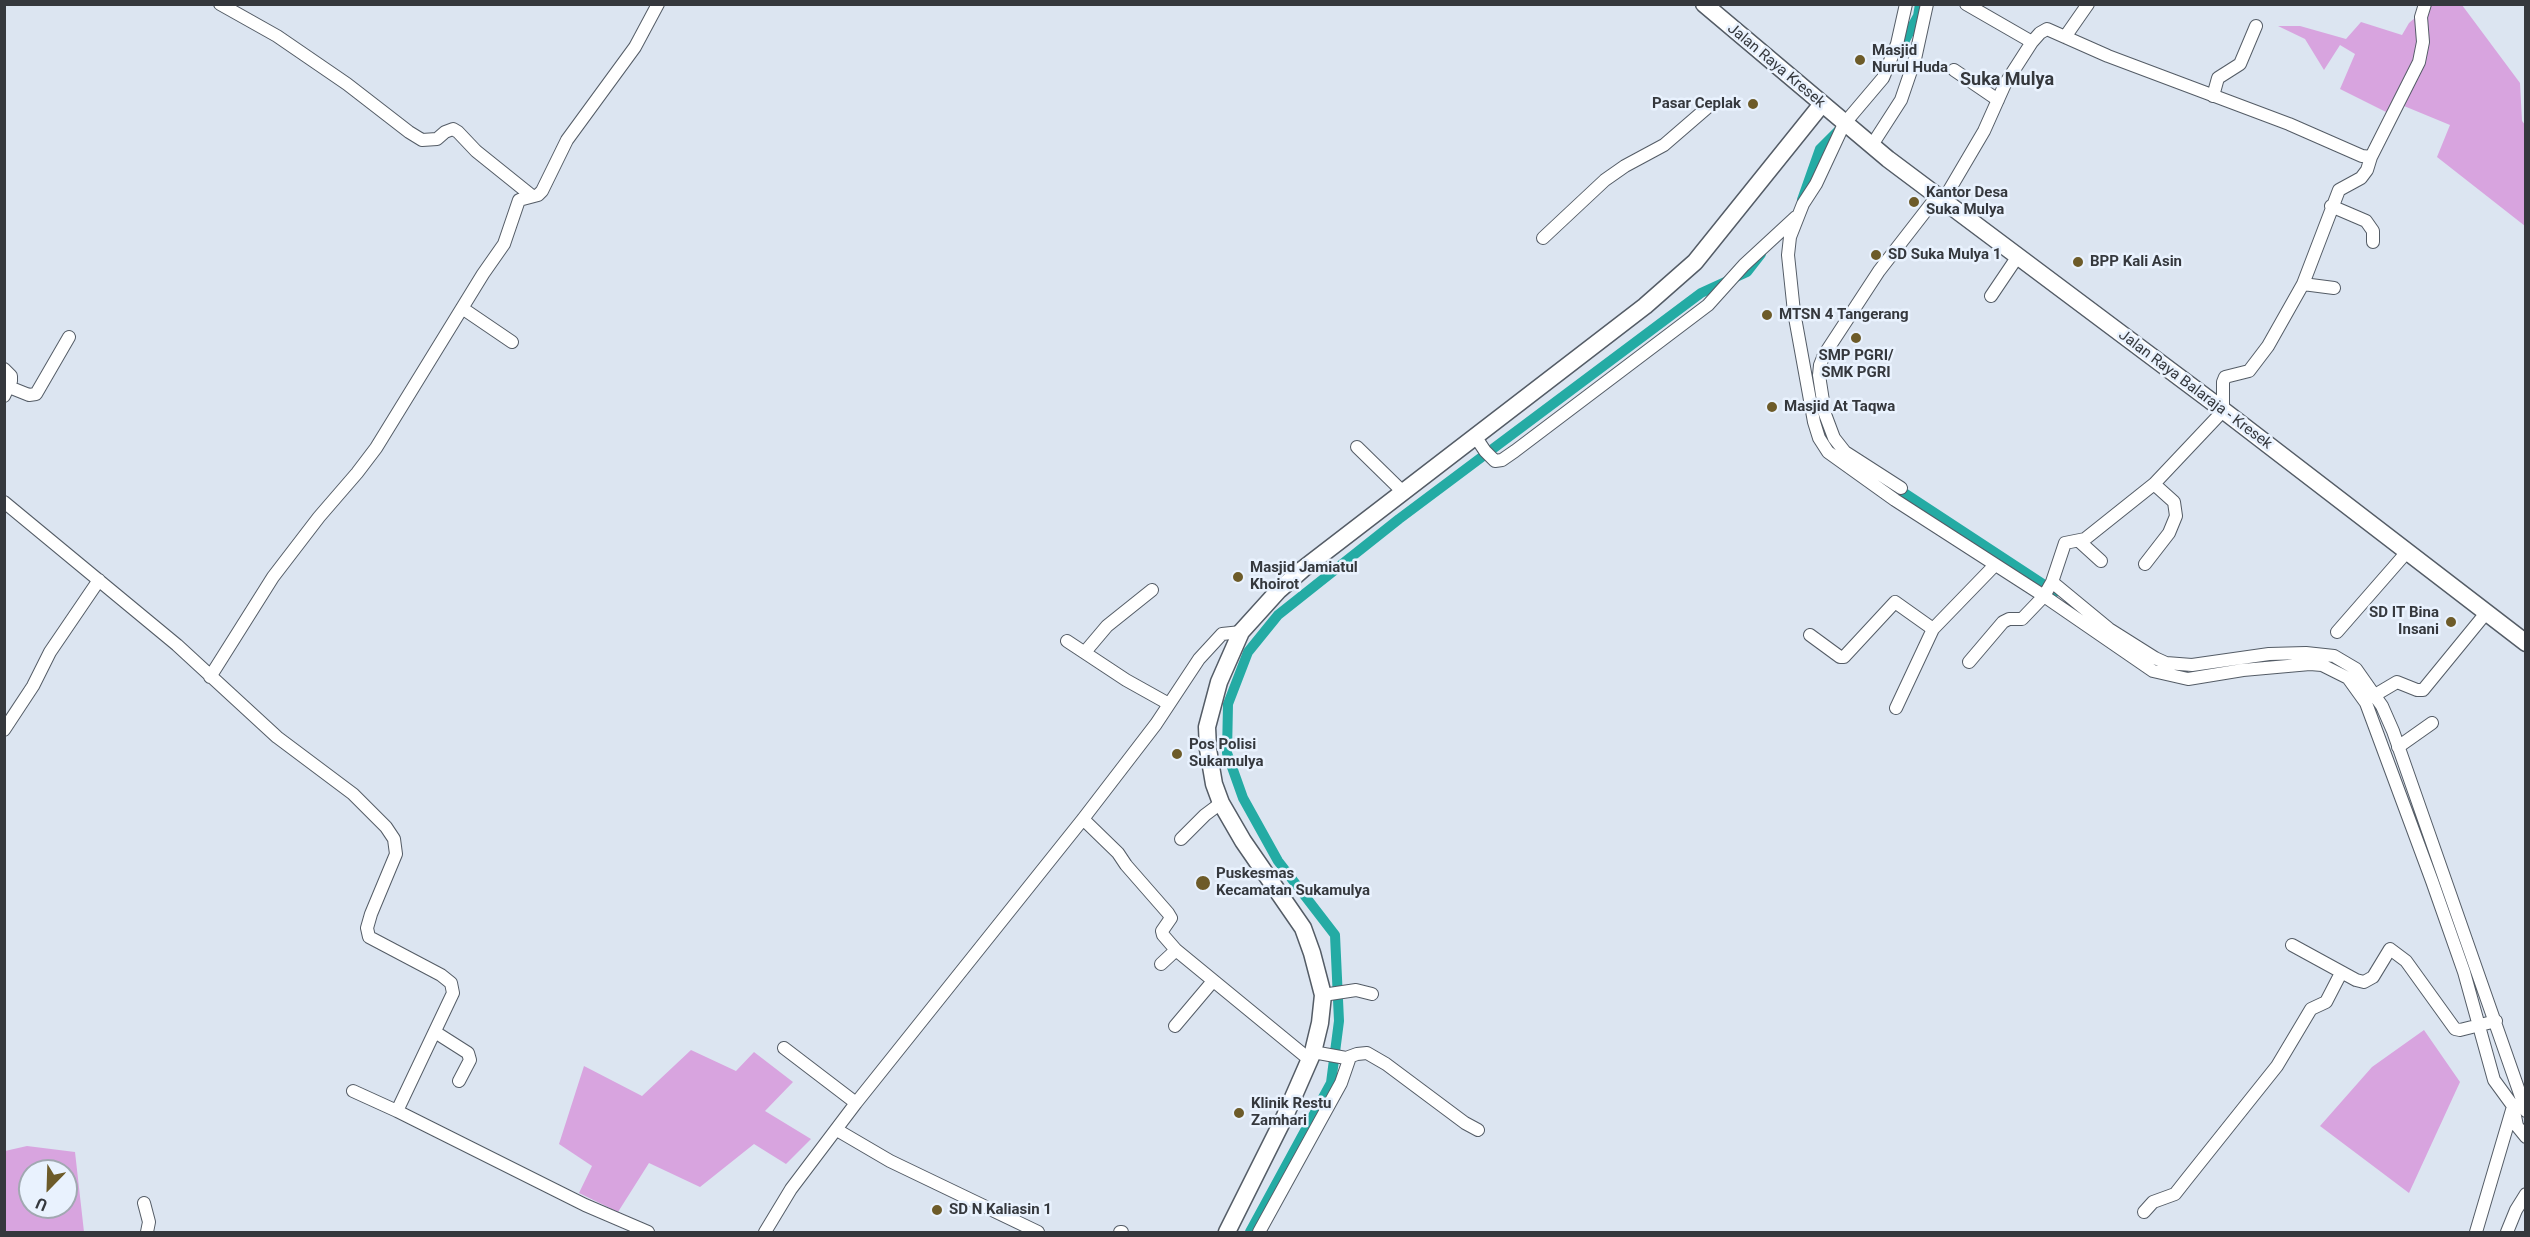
<!DOCTYPE html>
<html>
<head>
<meta charset="utf-8">
<style>
  body { margin:0 }
  #map { position:relative; width:2530px; height:1237px; overflow:hidden; background:#dce5f1; font-family:Roboto,sans-serif }
  canvas { display:block }
  .frame { position:absolute; inset:0; border:6px solid #35383d; pointer-events:none }
  .north { position:absolute; left:18px; top:1159px; width:60px; height:60px; box-sizing:border-box; background:#e9f2fe; border:2px solid #a1a8b1; border-radius:50%; rotate:203deg; font-size:16px; font-weight:700; line-height:24px; text-align:center; color:#35383d }
  .north::after { content:''; display:block; margin:auto; width:21px; height:27px; background:#6d5b29; clip-path:polygon(50% 0,100% 100%,50% 72%,0 100%) }
</style>
</head>
<body>
<div id="map">
<canvas width="2530" height="1237"></canvas>
<div class="frame"></div>
<div class="north">U</div>
</div>
<script>
const c = document.querySelector('canvas').getContext('2d');
c.lineJoin = 'round';
function fillPath(path, color) { c.fillStyle = color; c.fill(path, 'evenodd'); }
const toPath = rows => new Path2D(rows.map(r => 'M' + r).join(''));
function strokePath(path, color, width, dash) { c.strokeStyle = color; c.lineWidth = width; c.lineCap = dash ? 'butt' : 'round'; c.setLineDash(dash || []); c.stroke(path); }
function write(font, color, halo, rows, align = 'center') {
  c.font = font + ' Roboto,sans-serif'; c.lineWidth = 5; c.setLineDash([]); c.textBaseline = 'middle'; c.strokeStyle = halo; c.fillStyle = color; for (const [text, x, y, turn = 0] of rows) {
    c.save(); c.translate(x, y); c.rotate((+turn || 0) * Math.PI / 180); c.textAlign = isNaN(turn) ? turn : align; if (halo) c.strokeText(text, 0, 0); c.fillText(text, 0, 0); c.restore();
  }
}
fillPath(toPath([
  [2430,5,2462,5,2520,83,2522,121,2526,126,2525,226,2437,157,2450,125,2404,106,2398,118,2340,89,2355,54,2340,45,2324,70,2305,39,2278,26,2300,26,2346,39,2361,22,2402,35,2409,23],
  [2424,1030,2460,1082,2409,1193,2320,1126,2372,1067],
  [691,1050,736,1071,754,1052,793,1082,765,1111,811,1139,786,1164,754,1144,700,1187,649,1163,618,1212,579,1193,592,1166,559,1144,584,1066,642,1096],
  [27,1146,75,1152,84,1232,5,1232,5,1151],
  [30,1171,66,1171,66,1207,30,1207]
]), '#d8a4df');
strokePath(toPath([
  [1899,51,1918,16,1920,4],
  [1802,200,1820,149,1839,130],
  [1814,388,1826,434,1834,447],
  [1892,485,2055,592],
  [2317,655,2351,672],
  [1250,1232,1331,1083,1339,1021,1335,935,1278,861,1243,798,1227,753,1228,704,1248,652,1278,615,1399,519,1701,293,1747,272,1761,254]
]), '#24aba4', 10);
const street = toPath([
  [220,4,277,36,347,84,409,132,422,140,437,139,445,132,453,129,458,132,476,151,532,196],
  [1906,4,1897,44,1883,78,1844,124,1816,184,1803,204,1790,237,1788,255,1794,312,1814,422,1819,438,1828,452,1895,500,2044,596,2153,671,2188,679,2243,670,2310,664,2322,665,2348,678,2366,703,2432,881,2464,972,2494,1080,2513,1106,2517,1126,2526,1137],
  [1966,4,2032,42],
  [2065,37,2088,4],
  [1954,70,1998,100],
  [2213,96,2218,78,2240,64,2256,26],
  [1872,145,1901,100,1915,59,1927,4],
  [1944,199,1984,131,2005,84,2032,42,2040,33,2047,29,2108,56,2289,124,2362,156,2371,157],
  [2331,206,2366,221,2373,231,2373,242],
  [1543,238,1605,180,1625,166,1664,145,1708,107],
  [2303,284,2334,288],
  [1991,296,2018,256],
  [462,308,512,342],
  [4,369,11,376,11,381,4,396],
  [9,387,29,395,36,394,69,337],
  [1475,436,1485,451,1495,461,1502,460,1515,451,1708,305,1744,265,1796,217],
  [1357,447,1404,493],
  [1901,488,1845,452,1834,438,1825,414,1819,375,1820,365,1824,355,1879,271,1938,195],
  [4,502,177,645,277,737,353,794,386,827,394,839,396,854,371,914,367,928,369,937,441,975,451,983,453,993,397,1111,585,1205,648,1232],
  [2079,541,2101,561],
  [2145,564,2169,533,2176,516,2174,502,2154,484],
  [2052,582,2109,629,2155,658,2166,663,2192,665,2269,654,2306,653,2334,656,2356,669,2382,706,2393,731,2526,1111],
  [2337,632,2406,553],
  [1810,635,1840,657,1844,657,1895,602,1933,629,1995,565],
  [1067,641,1126,680,1169,704],
  [1085,652,1107,626,1152,590],
  [1969,662,2003,622,2009,619,2022,619,2044,596,2052,582,2065,543,2085,539,2154,484,2223,411,2223,382,2225,377,2249,371,2268,346,2303,284,2339,190,2361,178,2367,170,2371,157,2419,62,2423,42,2421,17,2425,4],
  [210,677,273,577,319,517,357,473,376,448,483,274,504,244,519,200,538,195,542,191,567,140,635,47,658,4],
  [2375,695,2397,682,2417,690,2423,690,2486,613],
  [1896,708,1933,629],
  [4,730,33,686,50,652,99,580],
  [2398,747,2432,723],
  [1083,819,1118,853,1126,865,1168,913,1171,918,1162,931,1163,935,1176,950,1310,1060],
  [1181,839,1205,815,1221,803],
  [2292,945,2356,980,2364,982,2373,977,2390,949,2406,961,2455,1029,2460,1030,2496,1021],
  [1161,964,1176,950],
  [1323,995,1356,990,1372,994],
  [1175,1026,1213,981],
  [435,1032,468,1053,470,1060,459,1081],
  [784,1048,856,1103],
  [1313,1052,1346,1058,1357,1054,1367,1053,1386,1064,1465,1123,1478,1130],
  [353,1091,397,1111],
  [837,1130,890,1161,1038,1232],
  [144,1203,149,1222,147,1232],
  [2144,1212,2153,1202,2175,1194,2186,1180,2277,1066,2311,1009,2326,1002,2341,973],
  [765,1232,791,1189,856,1103,1083,819,1156,724,1199,659,1222,634,1241,632],
  [1120,1232,1122,1232],
  [1259,1232,1341,1083,1350,1057],
  [2476,1232,2512,1110],
  [2507,1232,2516,1210,2526,1194]
]);
const secondary = toPath([
  [1704,4,1888,159,2215,404,2526,643],
  [1227,1232,1285,1116,1313,1052,1320,1023,1323,995,1312,953,1303,928,1243,841,1221,803,1214,784,1208,749,1207,727,1219,682,1241,632,1279,590,1303,569,1645,306,1695,262,1822,104]
]);
strokePath(street, '#545c66', 14);
strokePath(secondary, '#545c66', 19);
strokePath(street, '#fff', 12);
strokePath(secondary, '#fff', 16);
for (const [x, y, r, color] of [
  [1860,60,6,"#6d5b29"],
  [1753,104,6,"#6d5b29"],
  [1914,202,6,"#6d5b29"],
  [1876,255,6,"#6d5b29"],
  [2078,262,6,"#6d5b29"],
  [1767,315,6,"#6d5b29"],
  [1856,338,6,"#6d5b29"],
  [1772,407,6,"#6d5b29"],
  [1238,577,6,"#6d5b29"],
  [2451,622,6,"#6d5b29"],
  [1177,754,6,"#6d5b29"],
  [1203,883,8,"#6d5b29"],
  [1239,1113,6,"#6d5b29"],
  [937,1210,6,"#6d5b29"]
]) { const dot = new Path2D(); dot.arc(x, y, r, 0, 2 * Math.PI); c.fillStyle = color; c.fill(dot); strokePath(dot, '#e9f2fe', 2); }
write('bold 15px', '#35383d', '#e9f2fe', [
  ["Masjid",1872,51],
  ["Nurul Huda",1872,68],
  ["Pasar Ceplak",1741,104,"right"],
  ["Kantor Desa",1926,193],
  ["Suka Mulya",1926,210],
  ["SD Suka Mulya 1",1888,255],
  ["BPP Kali Asin",2090,262],
  ["MTSN 4 Tangerang",1779,315],
  ["SMP PGRI/",1856,356,"center"],
  ["SMK PGRI",1856,373,"center"],
  ["Masjid At Taqwa",1784,407],
  ["Masjid Jamiatul",1250,568],
  ["Khoirot",1250,585],
  ["SD IT Bina",2439,613,"right"],
  ["Insani",2439,630,"right"],
  ["Pos Polisi",1189,745],
  ["Sukamulya",1189,762],
  ["Puskesmas",1216,874],
  ["Kecamatan Sukamulya",1216,891],
  ["Klinik Restu",1251,1104],
  ["Zamhari",1251,1121],
  ["SD N Kaliasin 1",949,1210]
], 'left');
write('15px', '#35383d', '#e9f2fe', [
  ["Jalan Raya Kresek",1776,66,40],
  ["Jalan Raya Balaraja - Kresek",2195,390,37]
]);
write('bold 18px', '#35383d', '#e9f2fe', [
  ["Suka Mulya",2007,80]
]);
</script>
</body>
</html>
